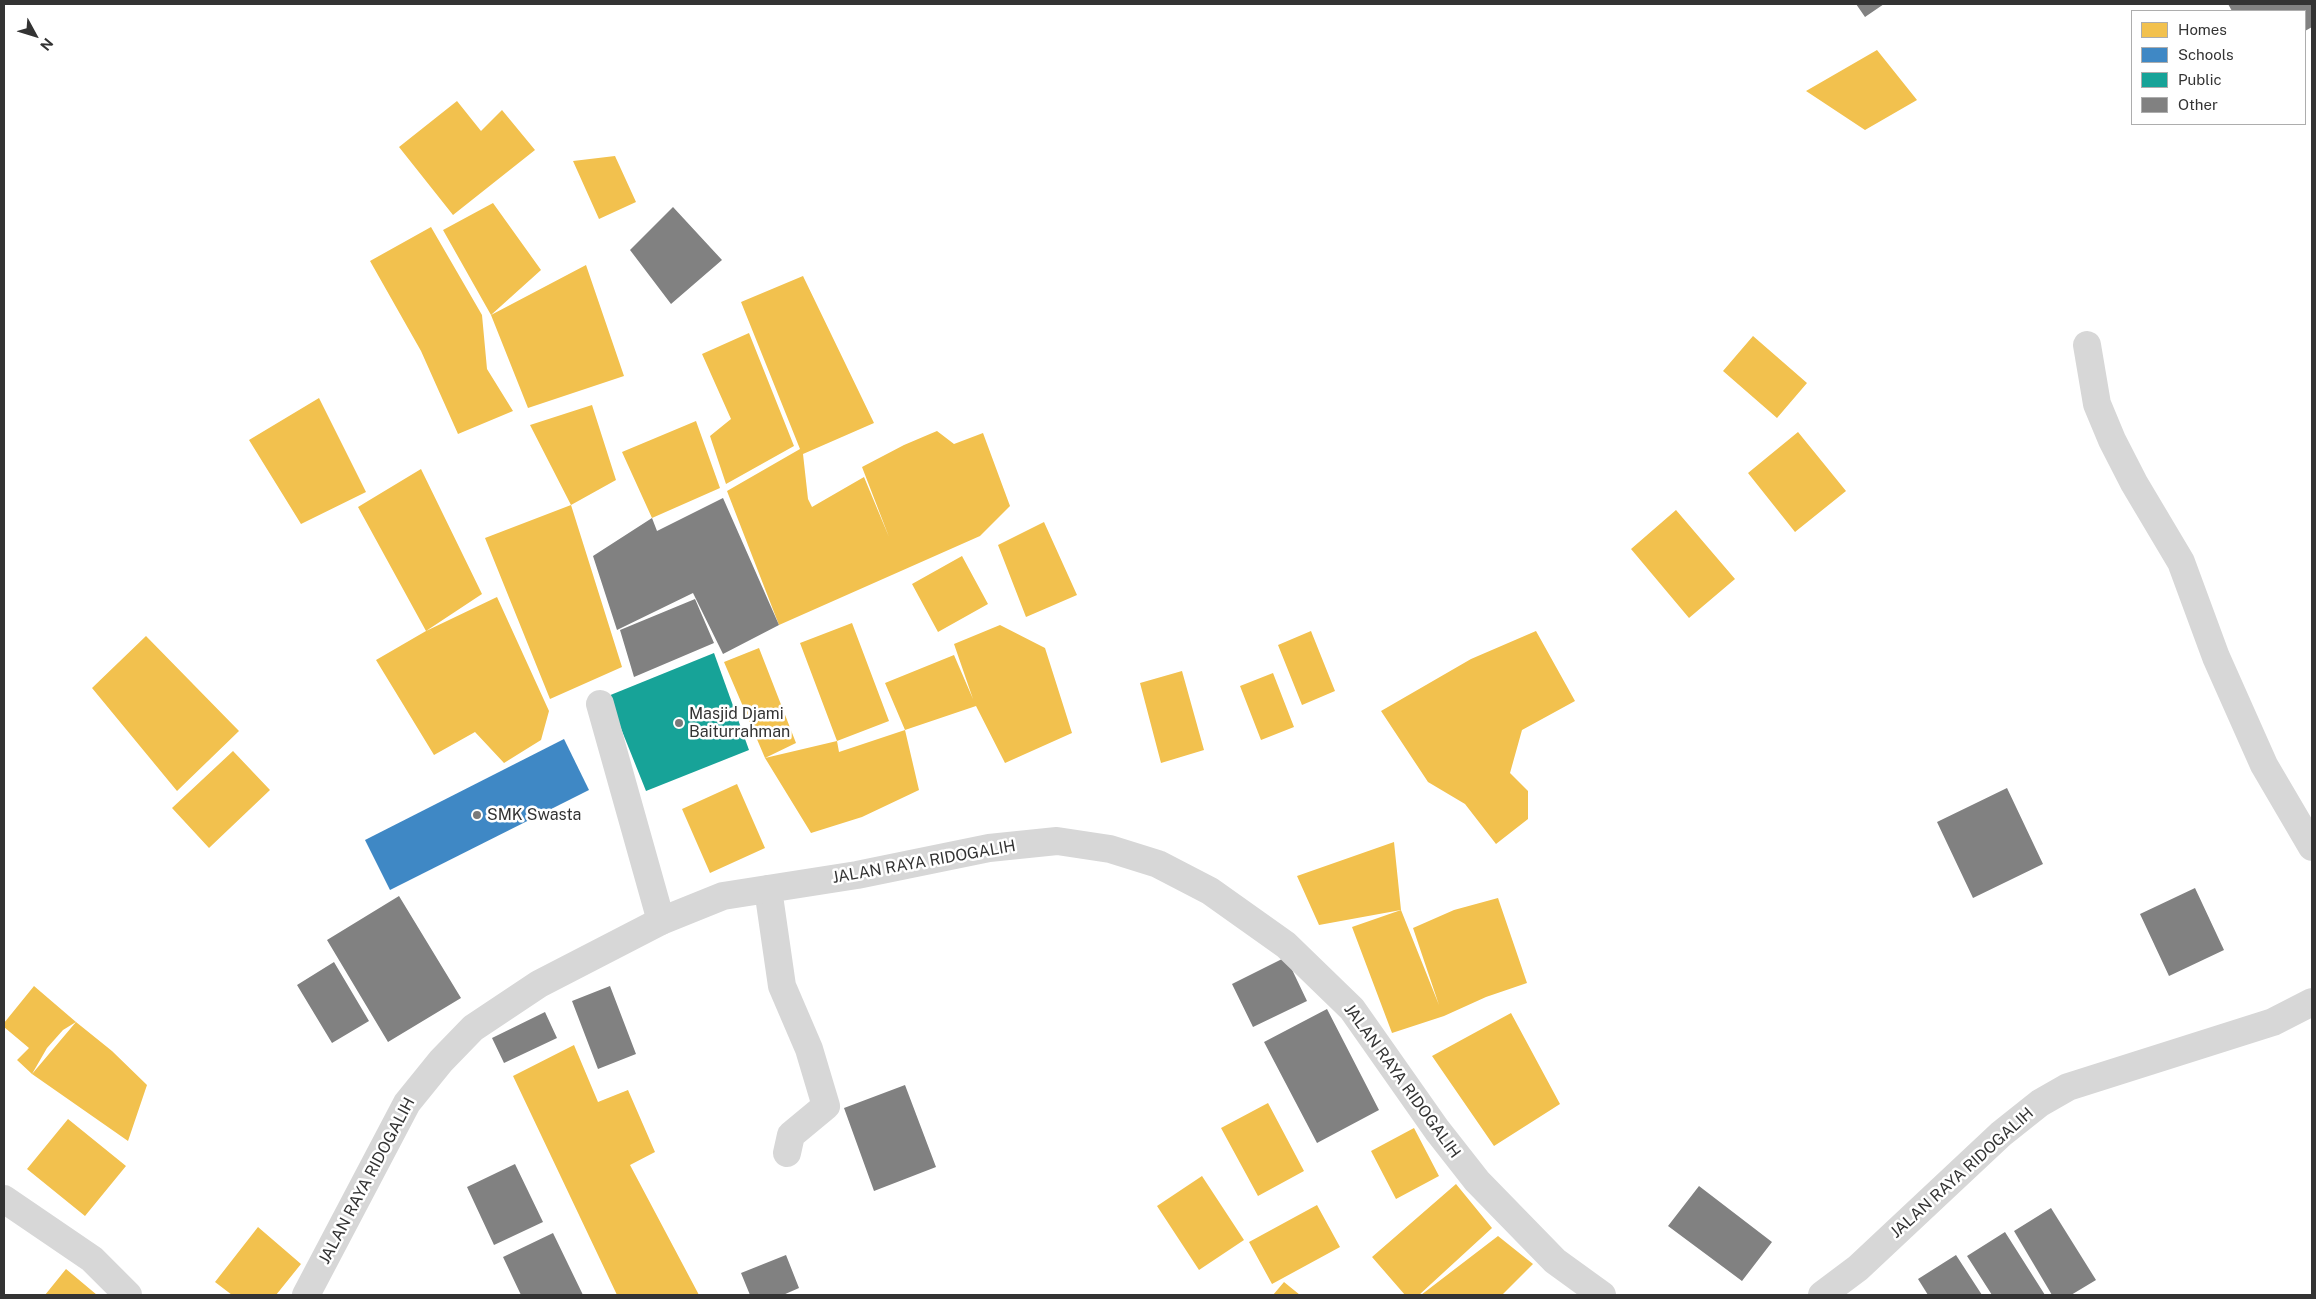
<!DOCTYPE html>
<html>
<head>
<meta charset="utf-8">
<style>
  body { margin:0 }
  #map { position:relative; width:2316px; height:1299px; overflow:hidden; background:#fff; font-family:"Public Sans",sans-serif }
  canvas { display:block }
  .frame { position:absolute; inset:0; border:5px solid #333; pointer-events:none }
  .legend { position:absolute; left:2131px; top:10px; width:175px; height:115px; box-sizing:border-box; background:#fff; border:1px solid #adadad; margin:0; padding:6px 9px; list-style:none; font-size:15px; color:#333 }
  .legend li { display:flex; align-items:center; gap:10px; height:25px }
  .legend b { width:25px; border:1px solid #adadad }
  .north { position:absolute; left:10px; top:10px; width:50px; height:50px; -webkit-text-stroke:4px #fff; paint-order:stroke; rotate:129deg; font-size:14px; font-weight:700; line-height:20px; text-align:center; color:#333 }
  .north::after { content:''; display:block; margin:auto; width:18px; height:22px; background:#333; clip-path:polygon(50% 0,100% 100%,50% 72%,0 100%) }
</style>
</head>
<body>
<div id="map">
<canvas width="2316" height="1299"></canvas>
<div class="frame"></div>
<ul class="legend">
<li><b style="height:14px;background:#f2c14e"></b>Homes</li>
<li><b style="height:14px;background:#3f88c5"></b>Schools</li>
<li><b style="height:14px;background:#17a398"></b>Public</li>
<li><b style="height:14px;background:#818181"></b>Other</li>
</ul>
<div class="north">N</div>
</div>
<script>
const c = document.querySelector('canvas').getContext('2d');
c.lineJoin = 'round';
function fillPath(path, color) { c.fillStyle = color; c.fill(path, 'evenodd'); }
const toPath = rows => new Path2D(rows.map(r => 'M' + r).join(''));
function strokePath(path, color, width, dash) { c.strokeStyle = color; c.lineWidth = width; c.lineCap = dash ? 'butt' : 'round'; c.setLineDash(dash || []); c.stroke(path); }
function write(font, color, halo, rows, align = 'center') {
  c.font = font + ' "Public Sans",sans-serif'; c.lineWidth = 5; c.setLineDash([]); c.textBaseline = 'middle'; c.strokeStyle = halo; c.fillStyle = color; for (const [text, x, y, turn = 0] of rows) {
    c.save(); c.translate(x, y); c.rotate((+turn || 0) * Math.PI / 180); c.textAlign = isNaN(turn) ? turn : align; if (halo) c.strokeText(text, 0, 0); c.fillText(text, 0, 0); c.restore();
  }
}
fillPath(toPath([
  [1877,50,1917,100,1865,130,1806,91],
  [457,101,481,131,502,110,535,150,453,215,399,147],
  [615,156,636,202,599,219,573,161],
  [493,203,541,270,491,315,443,230],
  [431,227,482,315,487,369,513,411,458,434,421,351,370,261],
  [586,265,624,376,528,408,491,315],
  [803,276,874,423,803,454,808,499,812,507,864,477,889,537,862,467,904,445,937,431,954,444,983,433,1010,506,980,536,779,625,727,491,800,449,741,302],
  [749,333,794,446,726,484,710,436,731,419,702,354],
  [1753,336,1807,383,1777,418,1723,371],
  [319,398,366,492,301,524,249,440],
  [592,405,616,480,571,505,622,667,550,699,485,538,571,505,530,425],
  [696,421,720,488,652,518,622,452],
  [1798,432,1846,491,1795,532,1748,473],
  [421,469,482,594,426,631,358,507],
  [1676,510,1735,579,1689,618,1631,549],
  [1044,522,1077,595,1026,617,998,545],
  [962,556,988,604,938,632,912,584],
  [497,597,549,711,541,740,504,763,475,732,434,755,376,660,426,631],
  [852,623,889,721,837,741,800,643],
  [1000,625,1045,648,1072,733,1005,763,976,706,905,730,919,790,862,817,811,833,765,758,724,662,759,648,796,743,765,758,837,741,839,752,905,730,885,683,954,655,973,699,954,644],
  [1311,631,1335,691,1302,705,1278,645],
  [1536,631,1575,701,1522,730,1510,773,1528,791,1528,819,1496,844,1465,804,1428,782,1381,711,1471,659],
  [146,636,239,731,177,791,92,688],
  [1182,671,1204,750,1161,763,1140,683],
  [1273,673,1294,727,1261,740,1240,686],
  [233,751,270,790,209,848,172,808],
  [737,784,765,848,710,873,682,809],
  [1394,842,1401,910,1319,925,1297,876],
  [1498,898,1527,983,1486,997,1444,1016,1392,1033,1352,927,1401,910,1439,1005,1413,928,1454,910],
  [34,986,76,1022,63,1030,47,1048,32,1074,17,1060,29,1048,4,1027,4,1023],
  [1511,1013,1560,1104,1494,1146,1432,1056],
  [76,1022,112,1051,147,1085,128,1141,32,1074],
  [574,1045,598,1102,628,1090,655,1152,630,1165,699,1295,617,1295,513,1076],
  [1268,1103,1304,1171,1258,1196,1221,1128],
  [68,1119,126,1166,85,1216,27,1169],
  [1414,1128,1439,1176,1396,1199,1371,1151],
  [1202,1176,1244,1240,1199,1270,1157,1206],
  [1456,1184,1492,1228,1419,1295,1405,1295,1372,1257],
  [1317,1205,1340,1247,1272,1284,1249,1242],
  [258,1227,301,1264,276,1295,232,1295,215,1282],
  [1498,1236,1533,1264,1502,1295,1421,1295],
  [66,1269,97,1295,45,1295],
  [1284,1282,1300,1295,1273,1295]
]), '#f2c14e');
fillPath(toPath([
  [564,739,589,790,390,890,365,840]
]), '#3f88c5');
fillPath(toPath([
  [714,653,749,750,646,791,608,696]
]), '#17a398');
fillPath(toPath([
  [1856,4,1884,4,1865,17],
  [2228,4,2312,4,2312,27,2305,31,2305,11,2232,11],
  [673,207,722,260,671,304,630,250],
  [723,498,779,625,723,654,693,593,617,630,593,556,652,518,657,531],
  [695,599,714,643,634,677,620,630],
  [2007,788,2043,864,1973,898,1937,822],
  [2195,888,2224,950,2169,976,2140,914],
  [399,896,461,998,388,1042,327,940],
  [1286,957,1307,1001,1253,1027,1232,984],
  [334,962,369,1021,332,1043,297,985],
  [610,986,636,1054,598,1069,572,1001],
  [1327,1009,1379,1110,1317,1143,1264,1042],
  [545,1012,557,1038,504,1063,492,1038],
  [905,1085,936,1167,874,1191,844,1108],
  [515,1164,543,1222,494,1245,467,1187],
  [1699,1186,1772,1242,1742,1281,1668,1226],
  [2051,1208,2096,1280,2071,1295,2052,1295,2014,1231],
  [2005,1232,2045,1295,1992,1295,1967,1256],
  [553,1233,583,1295,521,1295,503,1257],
  [786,1255,799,1288,783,1295,750,1295,741,1273],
  [1956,1255,1982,1295,1928,1295,1918,1279]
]), '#818181');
strokePath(toPath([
  [2087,345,2097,404,2112,440,2134,483,2181,562,2216,657,2264,765,2312,847],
  [600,704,661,921],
  [768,889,782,986,809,1049,826,1106,791,1135,787,1153],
  [4,1199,92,1259,128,1295]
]), '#d7d7d7', 28);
strokePath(toPath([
  [306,1295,407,1103,441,1061,473,1028,539,984,661,921,723,896,857,875,989,848,1057,841,1110,849,1158,864,1210,891,1286,945,1352,1009,1437,1130,1477,1181,1555,1261,1602,1295],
  [1822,1295,1858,1268,2001,1134,2040,1103,2068,1087,2273,1022,2312,1002]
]), '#d7d7d7', 28);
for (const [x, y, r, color] of [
  [679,723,5,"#7a7a7a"],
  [477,815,5,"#7a7a7a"]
]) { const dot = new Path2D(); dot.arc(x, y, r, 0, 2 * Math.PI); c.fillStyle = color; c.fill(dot); strokePath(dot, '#fff', 2); }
write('16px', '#333', '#fff', [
  ["Masjid Djami",689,714],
  ["Baiturrahman",689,732],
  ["SMK Swasta",487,815]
], 'left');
write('16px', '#333', '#fff', [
  ["JALAN RAYA RIDOGALIH",924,862,-10],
  ["JALAN RAYA RIDOGALIH",1402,1081,54],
  ["JALAN RAYA RIDOGALIH",1962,1173,-42],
  ["JALAN RAYA RIDOGALIH",367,1181,-62]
]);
</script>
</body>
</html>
